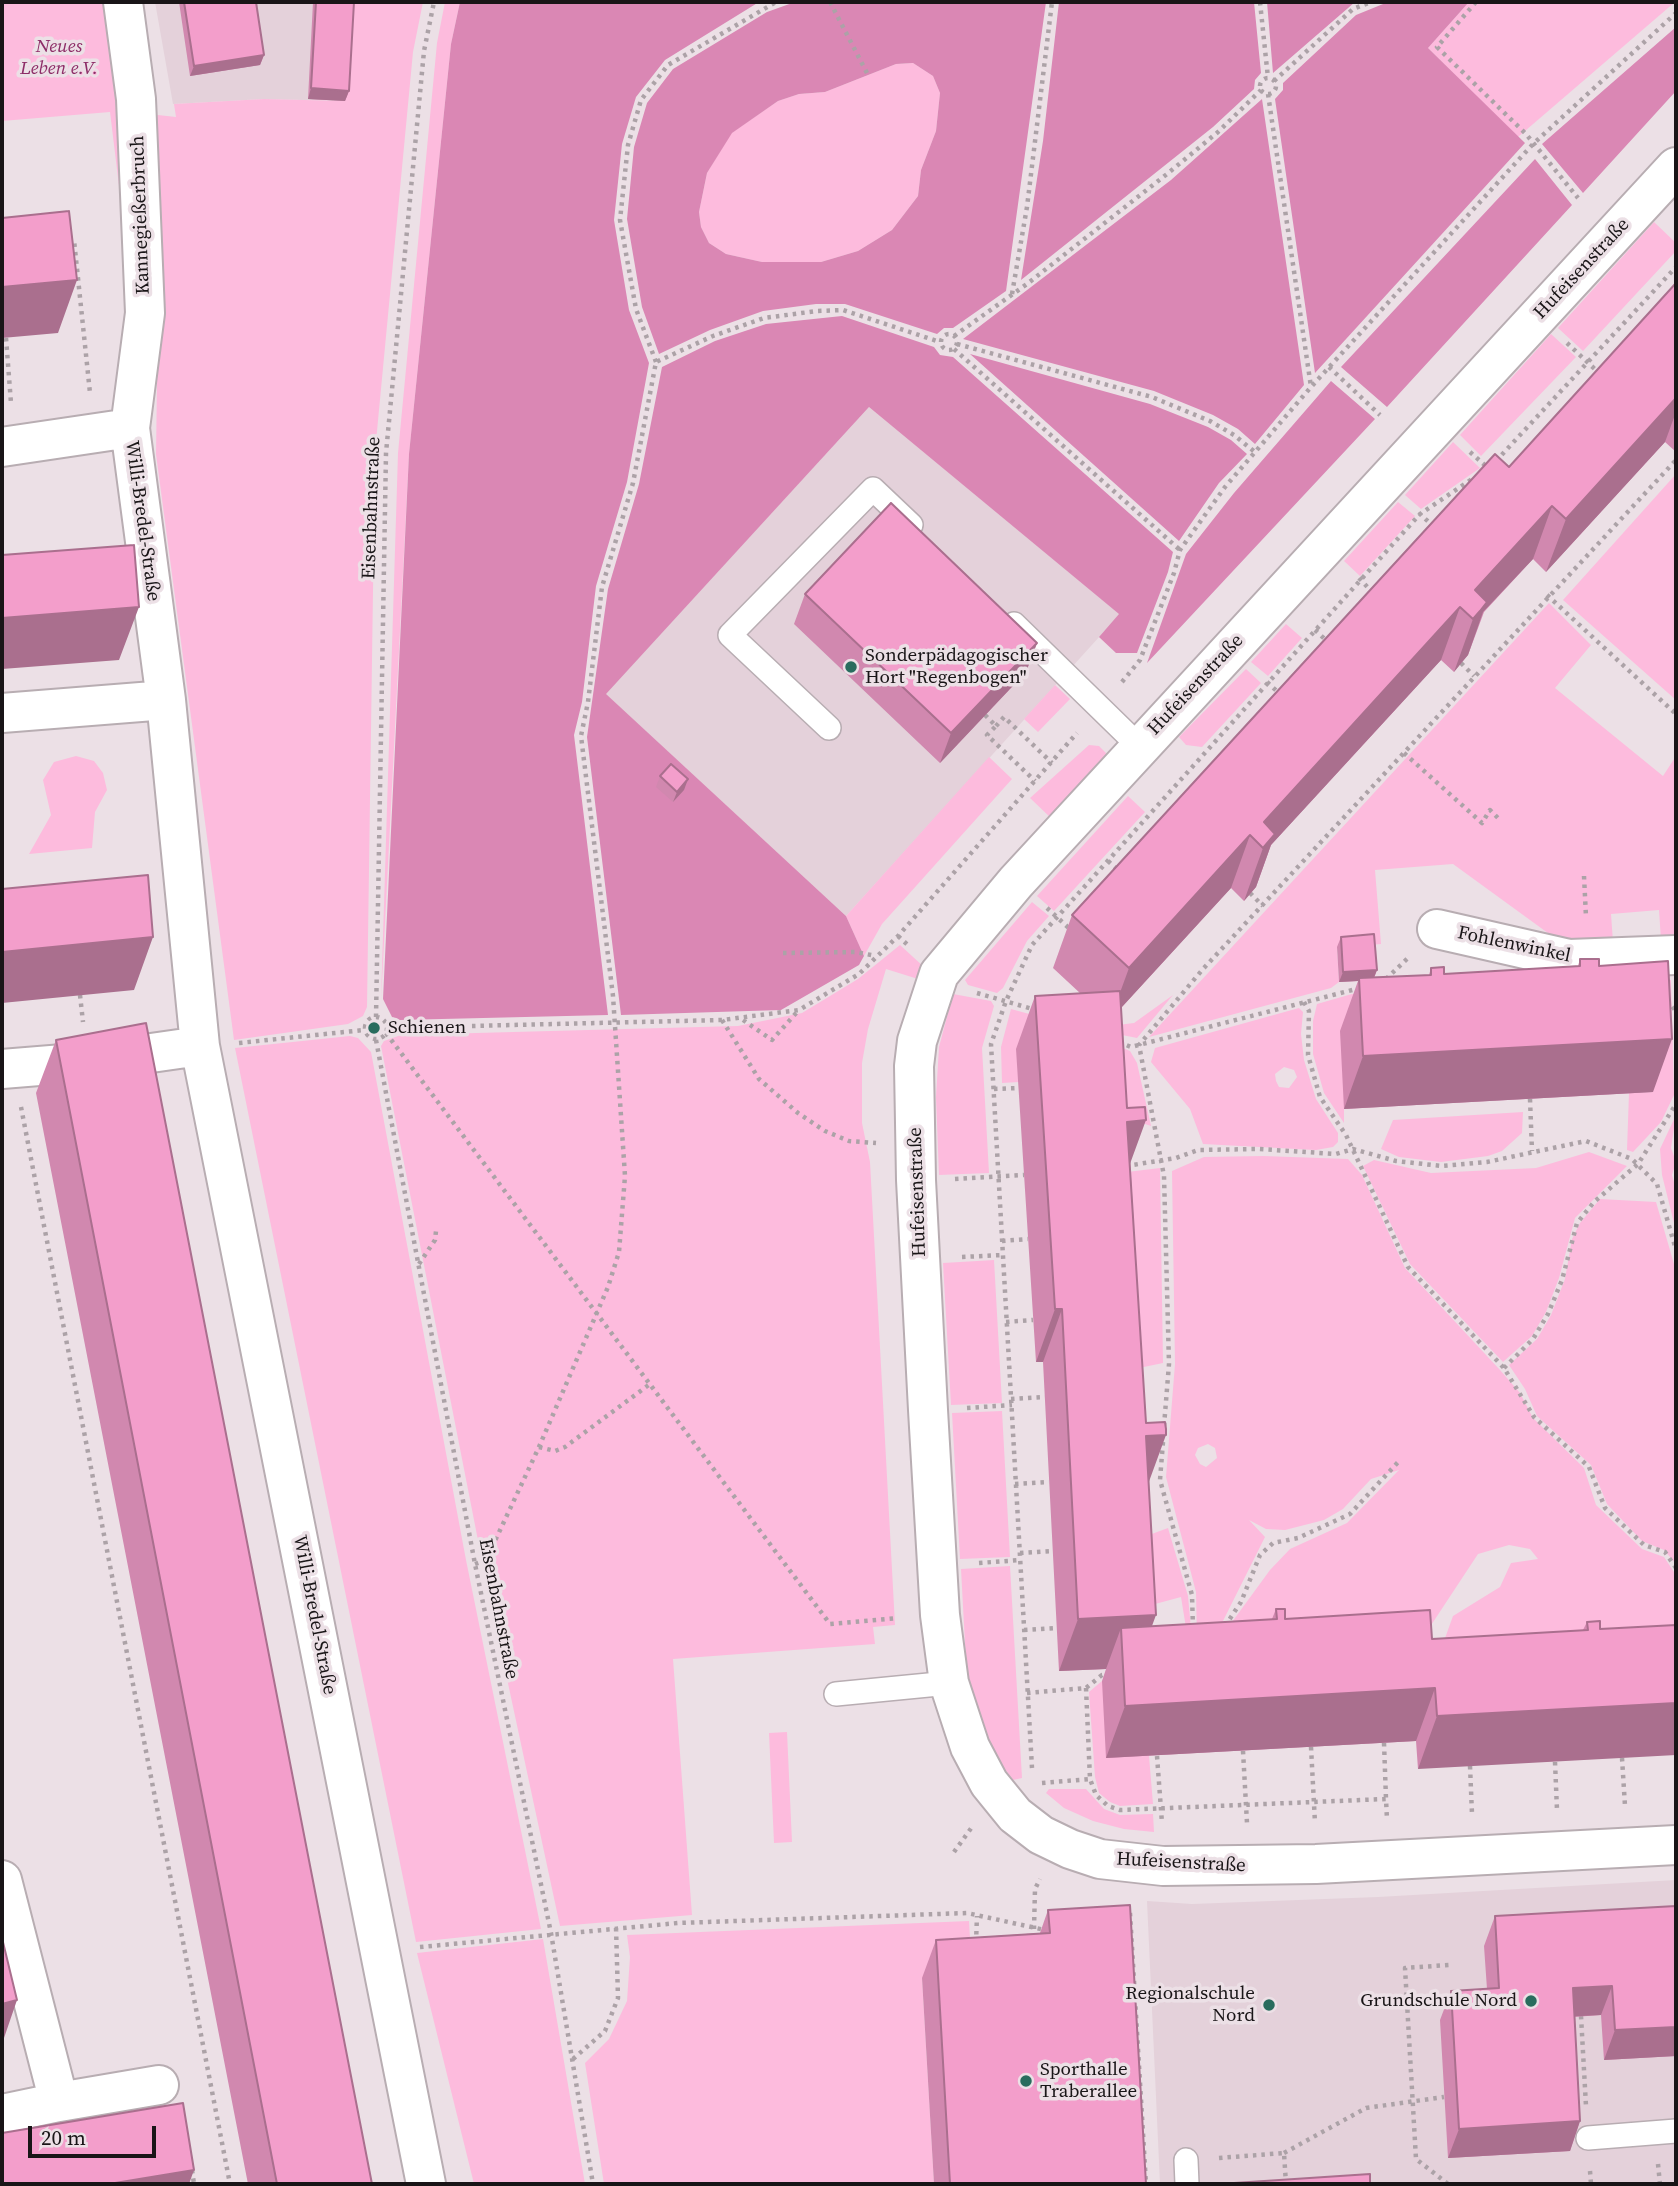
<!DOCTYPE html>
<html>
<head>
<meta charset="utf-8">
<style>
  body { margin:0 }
  #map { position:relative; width:1678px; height:2186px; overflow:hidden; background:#ece0e6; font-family:"Source Serif 4",serif }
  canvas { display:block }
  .frame { position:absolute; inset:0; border:4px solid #191517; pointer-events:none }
  .scale { position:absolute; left:28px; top:2126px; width:128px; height:32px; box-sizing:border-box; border:4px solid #191517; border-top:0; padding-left:9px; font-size:21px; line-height:24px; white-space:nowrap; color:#191517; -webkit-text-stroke:5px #ece0e6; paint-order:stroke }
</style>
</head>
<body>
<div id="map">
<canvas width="1678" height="2186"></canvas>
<div class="frame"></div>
<div class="scale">20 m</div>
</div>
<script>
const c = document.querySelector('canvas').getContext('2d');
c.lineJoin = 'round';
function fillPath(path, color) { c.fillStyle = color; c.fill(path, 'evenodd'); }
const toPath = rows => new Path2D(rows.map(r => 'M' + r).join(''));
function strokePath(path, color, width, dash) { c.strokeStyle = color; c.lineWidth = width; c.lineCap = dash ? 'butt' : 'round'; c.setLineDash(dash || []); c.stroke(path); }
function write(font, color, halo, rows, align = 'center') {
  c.font = font + ' "Source Serif 4",serif'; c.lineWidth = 7; c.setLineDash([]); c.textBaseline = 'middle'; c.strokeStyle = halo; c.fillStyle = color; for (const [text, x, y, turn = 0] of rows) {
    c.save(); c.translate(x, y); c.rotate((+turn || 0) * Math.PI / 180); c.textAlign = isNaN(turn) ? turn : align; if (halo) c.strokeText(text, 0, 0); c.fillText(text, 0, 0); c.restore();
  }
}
fillPath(toPath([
  [155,2,351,2,345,101,264,99,173,104],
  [869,407,1120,614,846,916,605,694],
  [1676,1880,1676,2184,1160,2184,1147,1901,1192,1904,1378,1897]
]), '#e4d1da');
fillPath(toPath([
  [2,2,111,2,134,309,110,112,2,121],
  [351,2,423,2,413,52,375,452,367,1007,363,1016,348,1024,234,1040,156,454,158,314,151,118,158,115,176,117,174,104,264,99,345,101],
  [445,2,460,2,451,44,409,454,381,1001,398,453,437,43],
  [1469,2,1675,2,1518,137,1428,48],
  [913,63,933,76,940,93,936,131,921,170,918,196,892,230,858,251,821,262,762,262,726,254,709,243,701,227,699,212,707,173,731,133,778,101,799,94,825,92,896,64],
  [1654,222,1676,243,1676,251,1583,351,1558,328],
  [1551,334,1576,357,1481,456,1460,435],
  [1453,442,1480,468,1421,509,1405,495],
  [1676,474,1676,700,1563,600],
  [1398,502,1415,516,1360,576,1344,561],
  [1549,603,1591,645,1555,688,1663,776,1676,756,1676,939,1661,940,1659,910,1611,914,1613,942,1563,944,1453,864,1375,870,1381,944,1337,948,1339,982,1331,988,1149,1037],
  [1286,624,1302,638,1268,676,1251,662],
  [1246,669,1261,683,1202,747,1186,745,1179,737],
  [1055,685,1070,699,1038,732,1024,719],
  [1089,745,1099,746,1106,753,1103,771,1053,820,1030,798],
  [76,756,94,761,103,773,107,790,95,812,92,848,29,854,51,815,43,780,54,762],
  [989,757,1012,779,882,924,864,956,846,916],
  [1128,796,1145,812,1054,911,1037,896],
  [1032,902,1049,916,1027,941,1003,988,997,993,968,985,965,980],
  [900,945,924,967,918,979,886,969,868,1029,862,1063,862,1123,870,1162,895,1625,873,1627,875,1644,673,1659,692,1915,560,1926,485,1576,381,1046,384,1041,401,1035,738,1026,802,1013,858,979],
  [1671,980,1674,1095,1661,1122,1633,1152,1627,1150,1629,1093,1653,1092,1583,984],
  [953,994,991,1001,994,1006,982,1048,989,1173,939,1175,936,1097,939,1047],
  [1352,994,1386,1000,1344,1109,1344,1123,1324,1093,1313,1054,1313,1021,1317,1004],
  [1173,995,1137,1038,1117,1034,1118,1025,1134,1023],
  [1299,1008,1303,1012,1301,1034,1304,1060,1316,1099,1338,1133,1338,1142,1333,1147,1316,1150,1203,1144,1190,1109,1151,1062,1155,1048],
  [1284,1067,1294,1070,1297,1077,1289,1088,1279,1087,1276,1081,1275,1074],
  [1011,1009,1066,1024,1130,1051,1137,1063,1151,1126,1019,1082,1002,1083,1001,1047],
  [350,1036,358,1038,371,1052,466,1560,541,1929,416,1942,235,1048],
  [1523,1112,1522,1133,1502,1151,1488,1156,1441,1162,1399,1157,1381,1149,1393,1120],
  [1676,1115,1671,1148,1676,1162,1672,1175,1676,1189,1676,1231,1662,1175,1660,1149],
  [1589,1152,1627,1166,1575,1218,1559,1278,1546,1312,1532,1336,1503,1362,1410,1264,1363,1166,1374,1160,1431,1173,1536,1168],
  [1263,1156,1348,1159,1362,1175,1405,1268,1500,1370,1520,1393,1533,1418,1584,1468,1596,1505,1642,1549,1664,1557,1674,1572,1676,1584,1676,1659,1444,1641,1453,1616,1500,1587,1511,1563,1538,1559,1530,1549,1509,1545,1478,1554,1416,1648,1224,1633,1270,1570,1290,1549,1347,1523,1399,1470,1371,1479,1343,1509,1324,1520,1285,1530,1266,1529,1249,1520,1265,1537,1220,1627,1197,1640,1196,1592,1166,1477,1175,1364,1172,1171,1204,1157],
  [1208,1444,1215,1448,1217,1458,1206,1467,1200,1464,1195,1455,1198,1448],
  [1160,1168,1163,1363,1139,1368,1127,1172],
  [1600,1199,1656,1202,1674,1264,1676,1564,1664,1550,1642,1541,1607,1504,1591,1465,1537,1416,1525,1389,1509,1365,1537,1339,1551,1315,1565,1279,1572,1239,1580,1223],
  [994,1260,1002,1403,951,1405,943,1263],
  [1002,1411,1010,1557,960,1559,952,1413],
  [1168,1528,1188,1596,1192,1640,1187,1634,1181,1597,1133,1610,1130,1542],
  [1010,1566,1022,1778,1013,1780,994,1755,971,1691,966,1662,961,1569],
  [1102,1681,1149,1756,1153,1804,1120,1806,1110,1802,1099,1793,1095,1777,1089,1692],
  [787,1732,792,1842,774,1843,769,1733],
  [1049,1789,1086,1789,1104,1809,1120,1815,1153,1814,1154,1832,1124,1829,1093,1821,1064,1808,1046,1793],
  [969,1921,972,1975,922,1978,934,2184,604,2184,585,2063,609,2039,627,2001,630,1957,627,1935],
  [543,1939,585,2184,474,2184,417,1953]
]), '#fdbbdd');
fillPath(toPath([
  [460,2,759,2,665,60,636,97,622,144,614,220,629,310,649,363,627,482,596,586,582,702,574,735,608,1015,400,1020,392,1017,383,999,409,454,451,44],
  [795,2,1046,2,1006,291,953,328,944,328,937,334,845,304,816,304,763,311,710,330,659,354,642,307,627,219,634,147,647,103,673,69,767,12],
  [913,63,933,76,940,93,936,131,921,170,918,196,892,230,858,251,821,262,762,262,726,254,709,243,701,227,699,212,707,173,732,133,778,101,799,94,825,92,896,64],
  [1059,2,1254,2,1261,73,1255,80,1254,89,1213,127,1021,280,1043,141],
  [1267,2,1355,2,1273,73],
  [1388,2,1469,2,1428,48,1525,143,1315,373,1275,99,1283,90,1283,83,1356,15],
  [1676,27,1676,91,1583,193,1542,144],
  [1262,99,1304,385,1255,444,1238,429,1213,415,1154,391,963,339,1171,180],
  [1535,159,1572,205,1387,407,1341,367],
  [842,316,934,347,940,355,953,357,1173,552,1168,572,1137,653,1116,653,1099,637,1119,614,869,407,606,694,846,916,864,956,859,965,781,1010,621,1015,587,737,608,589,639,484,662,367,715,341,766,324],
  [970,354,1150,404,1208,427,1231,440,1247,454,1219,483,1179,541],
  [1331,381,1375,419,1147,663,1186,554,1234,493]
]), '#da87b4');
const service = toPath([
  [1014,624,1139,746],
  [829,728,730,635,873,489,911,525],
  [836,1694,949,1683],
  [1588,2138,1676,2131],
  [1186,2160,1187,2184]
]);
const minor = toPath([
  [123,2,136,99,145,313,130,428,166,700,200,1046,426,2184],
  [1676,167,1016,882,939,974,917,1041,914,1066,916,1180,928,1410,940,1615,949,1683,970,1747,989,1783,1015,1815,1041,1835,1070,1849,1100,1859,1163,1866,1316,1864,1676,1845],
  [2,447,130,428],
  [2,713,166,700],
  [1437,929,1569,959,1676,955],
  [2,1069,88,1062,200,1046],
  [2,1880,59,2102,2,2114],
  [59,2102,159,2085]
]);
strokePath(service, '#b8adb2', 26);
strokePath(minor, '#b8adb2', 42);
strokePath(toPath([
  [830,2,867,73],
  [1260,2,1268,78],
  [1476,2,1437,47,1526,134,1578,198],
  '1260 86a8 8 0 1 1 16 0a8 8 0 1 1-16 0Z',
  [1274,81,1353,9,1371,2],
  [1268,94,1311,387],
  [69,240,74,240,90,393],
  [1012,294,1027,207,1052,2],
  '941 342a8 8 0 1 1 16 0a8 8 0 1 1-16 0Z',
  [954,336,1027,284,1167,174,1218,132,1261,90],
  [6,338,11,403],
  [1567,343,1599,373],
  [957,344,1152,397,1210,421,1234,435,1256,453],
  [954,349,1180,550],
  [656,362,636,309,620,220,628,145,641,100,668,65,776,2],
  [1329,367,1380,415],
  [1470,452,1487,467],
  [1496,461,1676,267],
  [1419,513,1433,526],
  [1359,578,1372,592],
  [1547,595,1676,714],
  [1315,630,1329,643],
  [1461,663,1474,676],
  [1122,682,1140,660,1174,573,1180,550,1225,487,1311,387,1533,144,1676,13],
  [1267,682,1281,695],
  [985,715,996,726,987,735,1035,781],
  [996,726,1004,717,1052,763],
  [1404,753,1482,823,1490,810,1498,818],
  [1108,861,1120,872],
  [1584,876,1586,917],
  [1250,893,1263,906],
  [1047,908,1071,930],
  [898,936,910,947],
  [783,953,856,952,876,956],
  [1386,979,1408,958],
  [977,993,1036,1010],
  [80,995,83,1022],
  [1667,1000,1676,1011],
  [1304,1002,1309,1011,1308,1055,1320,1097,1346,1135,1408,1267,1504,1368,1534,1417,1589,1467,1605,1508,1644,1545,1665,1552,1676,1568],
  '365 1028a11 11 0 1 1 22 0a11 11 0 1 1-22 0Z',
  [376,1017,386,453,424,51,434,2],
  [722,1020,759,1079,798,1113,825,1131,849,1141,876,1143],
  [743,1020,772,1040,798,1011],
  [387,1028,722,1020,799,1010,859,974,898,936,1077,733],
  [386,1033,830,1624,898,1618],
  [376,1040,475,1564,551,1933,593,2184],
  [1119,1042,1131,1047,1360,988],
  [239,1043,364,1030],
  [994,1089,1019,1088],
  [1530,1099,1532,1151],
  [21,1107,230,2184],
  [1126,1166,1176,1158,1198,1150,1259,1149,1336,1154,1353,1149,1396,1161,1442,1166,1487,1162,1586,1141,1632,1159,1657,1184,1676,1250],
  [955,1179,1024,1175],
  [1002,1241,1028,1239],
  [962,1257,1003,1255],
  [419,1264,435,1240,436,1231],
  [1006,1322,1033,1320],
  [1504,1368,1533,1339,1548,1314,1562,1280,1577,1223,1594,1202,1638,1164,1676,1104],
  [1011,1399,1045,1397],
  [967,1408,1012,1405],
  [1164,1426,1169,1364,1164,1176,1139,1045,1203,969,1676,460],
  [1163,1442,1160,1480,1192,1595,1193,1628],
  [539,1447,555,1451,565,1447,650,1384],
  [1015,1484,1049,1482],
  [1020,1553,1052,1551],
  [979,1563,1020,1560],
  [475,1564,486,1560,539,1447,608,1287,619,1252,625,1176,613,996,581,736,588,702,602,587,633,483,656,362,713,336,764,318,817,311,843,310,940,342],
  [1225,1626,1241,1602,1260,1555,1273,1543,1298,1538,1350,1514,1400,1460],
  [1024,1630,1056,1628],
  [1086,1688,1090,1779,1096,1795,1108,1806,1120,1810,1386,1799,1387,1820],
  [1027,1693,1086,1688,1102,1675,1109,1674],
  [1384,1743,1386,1799],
  [1311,1747,1315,1823],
  [1243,1751,1247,1823],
  [1157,1756,1162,1823],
  [1622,1758,1625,1806],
  [1555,1762,1557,1810],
  [1470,1766,1472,1814],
  [1032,1768,991,1044,1006,1001,1032,945,1420,514,1475,477],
  [1042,1783,1090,1779],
  [954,1852,972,1827],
  [1130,1913,1146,2184],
  [1034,1929,1035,1889,1040,1879],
  [976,1943,977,1916],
  [420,1947,678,1923,967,1913,1045,1930],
  [1581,2016,1586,2106],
  [573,2059,605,2031,618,1998,616,1927],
  [1284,2153,1366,2108,1444,2097],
  [1219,2158,1284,2153,1286,2184],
  [1658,2164,1660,2184],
  [192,2170,194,2184],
  [1590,2171,1591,2184],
  [1448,2184,1416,2159,1405,1968,1449,1965]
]), '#aca2a7', 4.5, [3.5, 5]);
strokePath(service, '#fff', 23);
strokePath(minor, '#fff', 38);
fillPath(toPath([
  [179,2,256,2,264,55,260,65,190,76],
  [313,2,354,2,349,91,345,101,308,99],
  [1676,283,1676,452,1665,442,1546,572,1533,559,1484,612,1468,655,1461,663,1454,672,1441,660,1271,845,1256,887,1244,901,1231,888,1121,1008,1149,1482,1152,1626,1272,1619,1276,1609,1285,1619,1432,1639,1583,1630,1587,1622,1600,1621,1418,1769,1416,1741,1106,1758,1102,1681,1106,1669,1059,1671,1043,1362,1036,1362,1016,1049,1035,996,1081,994,1053,968,1072,915,1509,467],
  [805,594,1037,643,1026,672,940,763,794,624],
  [660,776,688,779,684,790,673,802,656,787],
  [1341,937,1377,970,1374,978,1429,975,1431,968,1444,974,1578,966,1580,959,1599,966,1653,1092,1344,1109,1340,1031,1358,981,1339,982,1337,947],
  [56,1040,372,2184,248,2184,36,1093],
  [1676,1906,1676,2056,1604,2060,1601,2015,1574,2017,1580,2121,1570,2151,1448,2158,1440,2020,1451,1991,1487,1989,1484,1946,1495,1916],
  [1048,1910,1146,2184,934,2184,922,1978,936,1940,1040,1933]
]), '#d188af');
fillPath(toPath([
  [264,55,260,65,190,76,194,66],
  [311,88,349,91,345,101,308,99],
  [77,280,58,333,2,338,2,287],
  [1676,398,1676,412,1665,442,1546,572,1566,519],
  [1552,506,1533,559,1483,612,1468,655,1454,672,1473,619,1475,590],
  [139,607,119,660,2,669,2,618],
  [1460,607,1441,660,1271,845,1256,887,1244,901,1263,848,1264,822],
  [1037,643,1026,672,940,763,951,733],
  [688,779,684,790,673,802,677,792],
  [1250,835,1231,888,1110,1020,1129,968],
  [153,937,134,990,2,1003,2,952],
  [1377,970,1373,980,1359,978,1358,981,1339,982,1343,972],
  [1672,1039,1653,1092,1344,1109,1363,1056],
  [1146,1120,1127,1172,1127,1122],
  [1055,1309,1062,1309,1043,1362,1036,1362],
  [1166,1435,1147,1487,1146,1436],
  [1156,1615,1137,1667,1121,1628,1106,1669,1059,1671,1078,1619],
  [1435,1688,1416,1741,1106,1758,1125,1706],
  [1676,1703,1676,1755,1418,1769,1437,1716],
  [1612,1986,1601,2015,1562,2017,1573,1988],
  [17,2000,4,2038,2,2039,2,2004],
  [1676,2027,1676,2056,1604,2060,1615,2030],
  [1580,2121,1570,2151,1448,2158,1459,2129],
  [194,2170,189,2184,109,2184]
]), '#aa6f8e');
const building = toPath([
  [184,2,256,2,264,55,194,66,184,2],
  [316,2,354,2,349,91,311,88,316,2],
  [69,211,77,280,2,287,2,218,69,211],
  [1676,283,1676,398,1566,519,1552,506,1475,590,1487,602,1480,611,1473,619,1460,607,1264,822,1275,834,1263,848,1250,835,1129,968,1072,915,1495,454,1509,467,1676,283],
  [891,503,1037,643,951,733,805,594,891,503],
  [134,545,139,607,2,618,2,555,134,545],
  [671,764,688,779,677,792,660,776,671,764],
  [148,875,153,937,2,952,2,889,148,875],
  [1374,934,1377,970,1343,972,1341,937,1374,934],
  [1580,959,1599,959,1599,966,1668,961,1672,1039,1363,1056,1359,978,1431,975,1431,968,1444,967,1444,974,1580,966,1580,959],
  [1120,991,1127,1108,1145,1107,1146,1120,1127,1122,1146,1423,1165,1422,1166,1429,1166,1435,1146,1436,1156,1615,1078,1619,1062,1309,1055,1309,1035,996,1120,991],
  [146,1023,372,2184,277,2184,56,1040,146,1023],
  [1276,1609,1285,1609,1285,1619,1430,1610,1432,1639,1588,1630,1587,1622,1600,1621,1600,1629,1676,1625,1676,1703,1437,1716,1435,1688,1125,1706,1121,1628,1277,1619,1276,1609],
  [1130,1905,1146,2184,950,2184,936,1940,1050,1933,1048,1910,1130,1905],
  [1676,1906,1676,2027,1615,2030,1612,1986,1573,1988,1580,2121,1459,2129,1451,1991,1499,1988,1495,1916,1676,1906],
  [2,1938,17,2000,2,2004,2,1938],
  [183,2103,194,2170,109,2184,2,2184,2,2133,183,2103],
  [1370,2174,1370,2184,1235,2184,1234,2183,1370,2174]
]);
fillPath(building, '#f39ecb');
strokePath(building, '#aa6f8e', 2);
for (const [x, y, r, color] of [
  [851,667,7,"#296c5e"],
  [374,1028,7,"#296c5e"],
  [1531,2001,7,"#296c5e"],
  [1269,2005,7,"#296c5e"],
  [1026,2081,7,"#296c5e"]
]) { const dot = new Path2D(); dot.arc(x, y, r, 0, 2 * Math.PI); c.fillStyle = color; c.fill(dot); strokePath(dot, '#ece0e6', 2.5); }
write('italic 19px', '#8d2c67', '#ece0e6', [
  ["Neues",59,47],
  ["Leben e.V.",59,69]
]);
write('19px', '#191517', '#ece0e6', [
  ["Kannegießerbruch",141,215,-92],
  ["Hufeisenstraße",1582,269,-47],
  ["Eisenbahnstraße",372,508,-88],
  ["Willi-Bredel-Straße",142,521,82],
  ["Hufeisenstraße",1196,685,-47],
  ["Fohlenwinkel",1514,945,12],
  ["Hufeisenstraße",918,1192,-92],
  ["Eisenbahnstraße",498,1609,79],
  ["Willi-Bredel-Straße",314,1615,79],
  ["Hufeisenstraße",1181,1863,3]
]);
write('19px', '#191517', '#ece0e6', [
  ["Sonderpädagogischer",865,656],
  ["Hort \"Regenbogen\"",865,678],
  ["Schienen",388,1028],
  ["Regionalschule",1255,1994,"right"],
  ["Nord",1255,2016,"right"],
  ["Grundschule Nord",1517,2001,"right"],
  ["Sporthalle",1040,2070],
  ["Traberallee",1040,2092]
], 'left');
</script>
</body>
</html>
